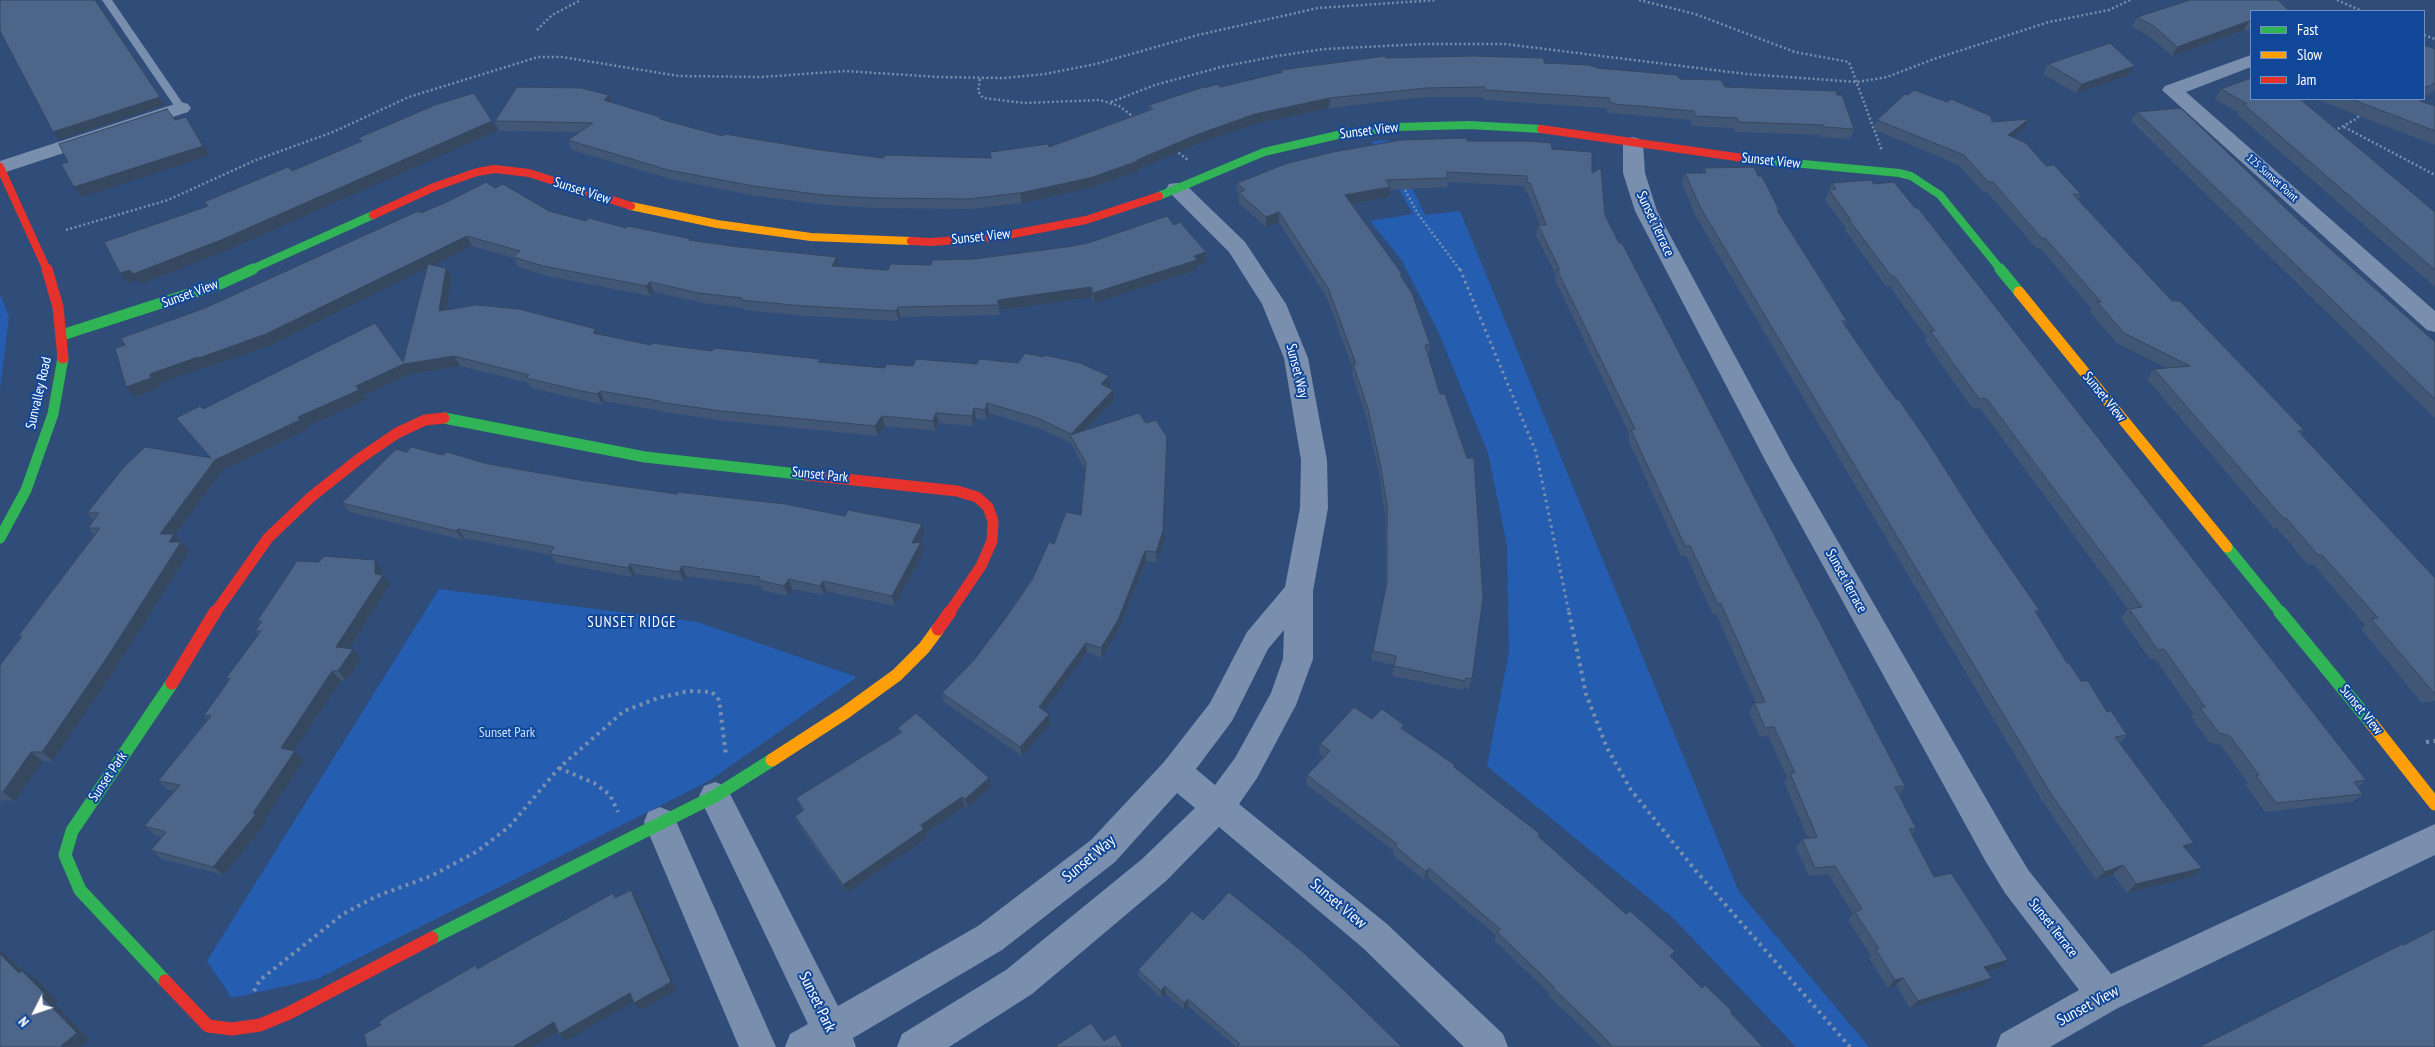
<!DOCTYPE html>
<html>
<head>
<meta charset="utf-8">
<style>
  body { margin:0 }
  #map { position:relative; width:2435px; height:1047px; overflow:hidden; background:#304d7a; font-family:"PT Sans Narrow",sans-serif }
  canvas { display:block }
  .legend { position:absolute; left:2250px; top:10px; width:175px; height:90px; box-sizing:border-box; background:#114799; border:1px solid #7091c2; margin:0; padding:6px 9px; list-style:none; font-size:15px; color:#fff }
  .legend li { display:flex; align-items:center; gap:10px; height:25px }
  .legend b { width:25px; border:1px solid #7091c2 }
  .north { position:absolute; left:10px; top:987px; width:50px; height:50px; -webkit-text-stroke:4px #114799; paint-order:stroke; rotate:229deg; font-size:14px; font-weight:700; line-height:20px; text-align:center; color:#fff }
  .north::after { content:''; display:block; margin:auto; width:18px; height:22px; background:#fff; clip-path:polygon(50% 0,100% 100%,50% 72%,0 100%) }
</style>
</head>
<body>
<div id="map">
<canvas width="2435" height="1047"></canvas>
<ul class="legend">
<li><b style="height:6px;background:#30b455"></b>Fast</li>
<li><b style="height:6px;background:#ff9f0a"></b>Slow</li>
<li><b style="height:6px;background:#e5322d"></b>Jam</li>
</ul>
<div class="north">N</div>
</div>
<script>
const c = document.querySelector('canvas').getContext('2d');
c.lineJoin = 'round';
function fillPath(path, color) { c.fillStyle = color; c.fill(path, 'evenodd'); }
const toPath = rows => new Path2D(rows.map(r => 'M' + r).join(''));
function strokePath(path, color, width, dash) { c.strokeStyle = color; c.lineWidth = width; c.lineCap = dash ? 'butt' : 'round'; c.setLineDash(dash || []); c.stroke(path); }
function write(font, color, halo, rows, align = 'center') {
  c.font = font + ' "PT Sans Narrow",sans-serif'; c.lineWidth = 4; c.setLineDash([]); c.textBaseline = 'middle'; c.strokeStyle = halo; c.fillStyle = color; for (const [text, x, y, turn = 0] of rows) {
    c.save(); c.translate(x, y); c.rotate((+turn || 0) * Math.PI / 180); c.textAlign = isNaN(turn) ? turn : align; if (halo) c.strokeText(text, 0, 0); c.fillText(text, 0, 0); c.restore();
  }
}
fillPath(toPath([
  [1390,140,1425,215,1460,211,1739,892,1869,1047,1796,1047,1673,918,1487,766,1509,652,1507,545,1488,453,1438,331,1401,259,1370,221,1413,214,1372,141],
  [0,294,9,317,0,390],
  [439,589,697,622,857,677,709,781,317,979,232,998,207,961]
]), '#255db0');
strokePath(toPath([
  [1639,0,1695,14,1795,52,1849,62,1882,151],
  [2337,0,2362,11],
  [537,30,552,15,581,0],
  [2424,35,2435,39],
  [980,79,978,91,983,98,1024,103,1100,100,1119,106,1135,118],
  [1111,102,1155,85,1221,67,1277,56,1324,49,1424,44,1505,44,1746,74,1857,82,1887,77,1934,59,2049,22,2109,10,2130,0],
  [2344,127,2435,175],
  [2334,131,2356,119,2362,113],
  [1175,150,1188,160],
  [1403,186,1418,214,1460,270],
  [66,230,168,200,256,160,333,132,409,97,538,57,562,57,679,76,762,77,845,71,938,77,1004,78,1045,74,1096,64,1198,35,1318,8,1437,0]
]), '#7a8ead', 2.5, [2, 2.5]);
strokePath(toPath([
  [1460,269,1536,452,1569,613]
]), '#7a8ead', 3, [2.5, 4]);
strokePath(toPath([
  [1569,612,1586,694,1607,748,1631,790,1696,871,1850,1047],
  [2426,742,2435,741],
  [559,768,594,783,610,795,618,812],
  [254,991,260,980,343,914,377,896,431,876,476,852,509,827,559,768,624,711,658,698,689,691,712,692,719,700,726,755]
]), '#7a8ead', 4, [3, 4.5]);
fillPath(toPath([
  [102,0,112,0,186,108,185,110,177,110,102,0]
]), '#7a8ead');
fillPath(toPath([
  [2251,55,2251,67,2186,92,2435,311,2435,332,2427,330,2162,90,2165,86,2251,55],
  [181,102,188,104,191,108,188,112,0,174,0,161,181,102],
  [1633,137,1640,139,1643,143,1645,173,1657,211,1791,460,2010,840,2029,871,2111,974,2435,824,2435,855,2118,1008,2050,1047,1996,1047,2001,1034,2079,990,2005,893,1986,862,1765,460,1635,211,1623,173,1623,143,1626,139,1633,137],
  [1177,183,1185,184,1245,242,1286,304,1308,358,1327,460,1328,508,1313,591,1313,659,1296,705,1257,778,1239,804,1387,924,1503,1034,1508,1047,1464,1047,1363,948,1219,827,1166,881,1032,994,949,1047,897,1047,902,1034,1006,970,1142,859,1195,808,1177,793,1115,862,1002,950,853,1038,856,1047,785,1047,790,1034,808,1024,699,796,704,786,715,782,726,786,838,1006,978,926,1091,840,1164,762,1210,703,1247,632,1285,587,1300,508,1301,460,1284,358,1262,304,1229,252,1166,189,1169,184,1177,183],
  [1284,630,1283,659,1271,693,1235,758,1215,785,1196,769,1232,721,1268,649,1284,630],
  [660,807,672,812,776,1047,739,1047,644,822,648,812,660,807]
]), '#7a8ead');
strokePath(toPath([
  [1750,159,1899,173,1911,176,1940,195,2001,270],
  [1159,196,1264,152,1342,134,1397,127,1469,125,1541,129],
  [250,270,373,215]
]), '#30b455', 8);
strokePath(toPath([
  [2000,269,2019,292],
  [62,335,220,284,253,269],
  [444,418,645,457,807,475],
  [0,538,26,490,53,414,63,358],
  [2227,547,2281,613]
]), '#30b455', 11);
strokePath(toPath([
  [2280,612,2372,724],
  [432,938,715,796,772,760],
  [165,981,80,890,65,855,72,831,172,683]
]), '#30b455', 13);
strokePath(toPath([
  [631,206,717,224,811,237,911,241]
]), '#ff9f0a', 8);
strokePath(toPath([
  [2019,292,2227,547]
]), '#ff9f0a', 11);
strokePath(toPath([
  [2372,724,2435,804],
  [772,760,846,712,897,675,924,648,938,629]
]), '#ff9f0a', 13);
strokePath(toPath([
  [1541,129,1750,159],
  [0,167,47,270],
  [373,215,434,187,477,172,495,169,529,173,631,206],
  [911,241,931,242,997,237,1086,220,1159,196]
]), '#e5322d', 8);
strokePath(toPath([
  [47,269,58,307,63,358],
  [807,475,957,491,977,497,988,507,993,521,992,541,981,566,949,613],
  [215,613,268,538,311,497,359,459,397,433,425,420,444,418]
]), '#e5322d', 11);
strokePath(toPath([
  [938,629,950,612],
  [172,683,215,612],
  [165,981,208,1026,232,1029,260,1025,289,1013,432,938]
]), '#e5322d', 13);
fillPath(toPath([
  [2251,11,2251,30,2244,30,2172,56,2149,36,2132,27,2137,17],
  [2424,45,2435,49,2435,89,2428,96,2425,94,2424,95],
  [1386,58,1544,63,1598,68,1680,79,1725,87,1854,129,1850,139,1820,137,1820,135,1735,132,1734,128,1692,126,1691,120,1611,113,1607,112,1607,108,1484,100,1483,97,1425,97,1329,108,1255,124,1197,144,1139,169,1139,171,1091,188,1022,203,970,209,876,208,826,205,756,196,671,179,572,150,568,140,580,132,499,131,495,121,612,102,661,119,723,136,821,150,883,158,991,158,1049,147,1149,110,1149,105,1205,88,1220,87,1281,73,1281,70],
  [2048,64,2129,75,2076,93,2043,74],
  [2221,89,2435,212,2435,287,2237,114,2238,112,2215,99],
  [2315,99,2423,99,2421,101,2435,106,2435,145],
  [2137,112,2299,221,2435,342,2435,418,2131,121],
  [2029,119,2024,129,2013,137,2081,194,2078,199,2172,301,2304,430,2301,434,2435,578,2435,701,2422,703,2361,629,2365,625,2313,564,2308,565,2277,528,2274,528,2147,379,2154,369,2167,368,2117,343,2090,312,2092,309,2040,248,2037,249,1987,192,1983,192,1959,165,1873,129,1877,120,1992,122],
  [1467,141,1552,149,1592,173,1605,215,1905,786,1899,795,1916,828,1912,834,1934,877,1999,968,1987,971,1992,978,1983,986,1910,1008,1896,985,1888,988,1869,958,1871,956,1848,920,1853,914,1828,874,1809,876,1796,848,1802,839,1808,838,1784,782,1787,777,1768,736,1760,737,1749,712,1754,703,1756,703,1716,614,1713,614,1686,556,1681,556,1628,439,1630,435,1555,280,1556,275,1536,235,1538,225,1540,225,1528,193,1525,192,1525,186,1448,182,1447,187,1389,190,1389,197,1351,204,1402,278,1430,344,1429,354,1428,354,1472,679,1469,689,1464,687,1463,690,1392,676,1394,665,1371,660,1386,590,1385,515,1380,478,1367,419,1352,374,1353,369,1327,298,1279,222,1266,227,1239,203,1239,195,1237,193,1237,183],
  [1704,168,1758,176,1779,210,1778,212,1847,321,1845,325,1982,527,2040,611,2037,614,2067,663,2081,681,2127,735,2120,743,2194,843,2186,849,2202,868,2192,877,2127,893,2113,874,2096,880,2041,799,1696,217,1682,183,1685,173,1703,173],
  [1832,183,2366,780,2358,787,2363,794,2352,802,2265,812,2246,785,2248,783,2221,745,2209,742,2191,717,2194,714,2155,659,2150,659,2121,618,2128,609,1980,408,1973,409,1925,341,1927,338,1889,286,1886,286,1845,230,1846,228,1825,200],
  [495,188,549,211,586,221,693,241,739,247,837,257,840,266,888,270,931,265,1206,262,1197,265,1197,270,1094,303,1092,297,999,310,1000,315,900,317,899,321,806,316,744,310,744,308,703,303,654,292,650,296,548,276,518,267,514,258,472,246,433,265,446,268,452,278,446,310,599,334,651,345,712,351,885,368,913,366,1109,376,1110,386,1109,388,1114,400,1084,431,1146,423,1167,447,1164,541,1157,562,1146,561,1119,629,1102,658,1087,652,1044,711,1051,723,1022,756,944,702,942,693,974,660,1007,616,1054,544,1081,515,1085,470,1072,445,1071,443,1039,428,989,413,986,420,976,418,973,426,939,423,936,431,885,426,878,436,725,421,663,412,662,411,604,401,602,404,582,400,532,388,529,383,460,366,410,374,363,396,366,400,306,427,307,430,223,470,175,535,190,551,114,671,53,761,43,761,15,801,2,800,0,803,0,665,20,638,18,636,94,535,88,528,94,520,87,513,210,458,203,409,403,362,427,268,273,344,206,368,205,367,158,384,160,388,135,397,125,345,205,308,421,213],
  [407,452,443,455,580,480,925,533,920,542,921,542,924,551,895,606,826,591,824,595,792,589,788,596,762,590,761,586,686,576,684,581,635,574,633,577,556,563,551,555,464,538,463,540,350,512,342,503],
  [382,569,382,575,383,575,390,584,350,648,353,649,361,658,346,681,341,680,294,750,304,760,264,821,266,823,224,875,162,859,151,850,162,837,155,835,144,826,175,791,168,790,158,781,208,719,204,715,229,681,226,678,259,635,255,631,260,624,257,621],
  [898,728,991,787,968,808,965,806,926,833,927,838,847,893,799,825,795,816,803,811,796,798,900,733],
  [1403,730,1455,768,1539,837,1671,957,1702,988,1731,1012,1763,1047,1602,1047,1549,996,1550,994,1494,940,1496,935,1427,877,1424,880,1393,855,1394,851,1306,784,1307,775,1324,757,1319,753,1320,744],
  [1203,920,1402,1047,1236,1047,1188,1006,1184,1010,1166,994,1161,998,1139,977,1138,970]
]), '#425776');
fillPath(toPath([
  [95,0,165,105,59,140,53,132],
  [2249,21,2244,30,2172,56,2177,47],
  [2135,66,2129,75,2076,93,2082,84],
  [609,95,613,105,604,100],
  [1330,98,1329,108,1255,124,1197,144,1139,169,1139,171,1091,188,1022,203,1020,193,1137,160,1196,135,1255,114],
  [186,117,210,155,82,197,74,187],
  [2029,119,2024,129,2003,145,2008,135],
  [492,121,497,131,228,250,141,284,137,280,128,283,120,273],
  [1390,187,1389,197,1344,205,1345,195],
  [1279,212,1279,222,1266,227,1266,217],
  [467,236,472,246,273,344,206,368,205,367,158,384,160,388,135,397,126,387,150,374],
  [1206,252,1206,262,1197,265,1197,270,1094,303,1093,293],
  [837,257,840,267,832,266],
  [446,268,452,278,444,321,439,311],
  [650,282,654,292,650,296,646,286],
  [1091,287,1092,297,999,310,1000,315,998,300],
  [898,307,900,317,899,321,896,311],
  [596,329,601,339,593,333],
  [454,356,460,366,410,374,363,396,356,386,404,364],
  [1109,376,1110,386,1102,394,1101,384],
  [359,390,366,400,306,427,307,430,223,470,175,535,190,551,114,671,53,761,42,752,160,534,215,460,298,417],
  [1113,390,1114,400,1074,441,1071,436,1071,434],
  [600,391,604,401,602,404,597,394],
  [987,403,989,413,986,420,985,410],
  [974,408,976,418,973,426,972,416],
  [936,413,939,423,936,431,933,421],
  [882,416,885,426,878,436,875,426],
  [1167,437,1167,447,1164,541,1157,562,1156,552],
  [922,524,925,533,915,552,912,543],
  [458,529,464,538,463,540,456,531],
  [921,542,924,551,895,606,892,596],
  [1145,551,1146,561,1119,629,1102,658,1101,648],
  [375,560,382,569,382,576,383,575,390,584,344,657,336,647,375,574],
  [630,564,635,574,633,577,628,568],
  [682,566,686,576,684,581,679,572],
  [789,579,792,589,788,596,784,586],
  [823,581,826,591,824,595,820,586],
  [1086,643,1087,652,1041,716,1039,707],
  [353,649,361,658,346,681,338,671],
  [332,671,341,680,290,757,281,748],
  [1049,714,1051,723,1022,756,1020,747],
  [295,751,304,760,264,821,266,823,224,875,213,867,253,813],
  [31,752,43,761,15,801,3,792],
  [989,778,991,787,968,808,965,799],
  [962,797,965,806,926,833,927,838,847,893,843,885,921,825],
  [2194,843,2184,851,2183,846],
  [2123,865,2113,874,2096,880,2105,872],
  [1429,868,1427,877,1424,880,1426,872],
  [2202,868,2192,877,2127,893,2136,884],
  [631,890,637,899,677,990,641,1010,634,1003],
  [0,949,23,971,35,978,58,1001,55,1004,90,1040,81,1047,63,1047,19,973,0,954],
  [2008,960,1999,968,1975,975,1984,967],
  [1903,978,1896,985,1888,988,1895,980],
  [1992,978,1983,986,1910,1008,1918,1001],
  [1165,986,1166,994,1161,998,1161,991],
  [630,993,637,1000,566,1041,559,1034],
  [1188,999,1188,1006,1184,1010,1184,1003],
  [554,1022,562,1029,532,1047,513,1047]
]), '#364760');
const building = toPath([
  [0,0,95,0,160,97,53,132,0,31,0,27,1,26,0,25,0,0],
  [2190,0,2278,0,2289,11,2251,11,2251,21,2249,21,2177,47,2154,26,2137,17,2190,0],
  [2110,43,2135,66,2082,84,2048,64,2110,43],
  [2424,45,2435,49,2435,84,2433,83,2430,86,2424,87,2424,45],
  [1385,56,1386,58,1474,56,1544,58,1544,63,1589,65,1598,68,1677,75,1680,79,1721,80,1725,87,1836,91,1837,95,1842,95,1854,129,1824,127,1823,125,1738,122,1737,118,1695,116,1694,111,1614,104,1610,102,1609,98,1485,90,1485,87,1426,88,1330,98,1255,114,1196,135,1137,160,1138,161,1090,178,1020,193,969,199,874,198,823,195,753,186,668,170,568,140,593,123,495,121,517,87,581,88,609,95,604,100,660,117,660,119,723,136,725,134,821,150,883,158,885,155,991,158,990,152,1048,144,1049,147,1153,109,1149,105,1204,87,1205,88,1217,84,1220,87,1283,72,1281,70,1385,56],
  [2251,78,2251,99,2300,99,2435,212,2435,270,2243,104,2247,104,2221,89,2251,78],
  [1914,90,1947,102,1951,99,1991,116,1992,122,2029,119,2008,135,2026,143,2046,166,2054,165,2081,194,2073,194,2172,301,2180,301,2304,430,2298,431,2435,578,2435,693,2434,693,2371,619,2378,618,2322,555,2318,555,2286,518,2283,518,2154,369,2190,366,2124,333,2097,302,2101,302,2045,238,2042,239,1993,182,1988,182,1964,155,1877,120,1905,94,1908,95,1914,90],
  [474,93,492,121,221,240,133,274,130,270,120,273,104,242,208,206,204,202,288,167,292,171,362,141,358,138,435,105,474,93],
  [2351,99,2423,99,2420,101,2435,106,2435,131,2351,99],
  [2181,108,2299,221,2435,342,2435,399,2137,112,2181,108],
  [167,109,175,120,186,117,203,146,74,187,61,164,68,162,59,144,167,109],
  [1466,138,1467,141,1527,141,1551,143,1552,149,1592,152,1592,173,1601,168,1605,215,1619,243,1622,243,1905,786,1895,787,1916,828,1909,829,1934,877,1951,873,2008,960,1984,967,1992,978,1918,1001,1903,978,1895,980,1876,950,1879,949,1855,912,1862,909,1835,866,1815,868,1802,839,1817,837,1790,773,1795,773,1774,727,1765,728,1754,703,1765,702,1721,604,1718,604,1690,546,1685,546,1631,430,1635,429,1557,270,1560,270,1538,225,1546,225,1530,183,1527,183,1527,176,1447,172,1448,178,1386,180,1390,187,1345,195,1402,274,1400,275,1412,293,1430,344,1425,345,1440,394,1445,394,1467,458,1474,458,1483,598,1472,679,1466,678,1465,681,1394,666,1396,656,1373,651,1387,582,1387,506,1381,468,1368,409,1353,364,1356,364,1328,288,1279,212,1266,217,1239,193,1245,190,1237,183,1285,164,1333,152,1401,140,1466,138],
  [1754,167,1758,176,1762,176,1779,210,1777,210,1847,321,1842,321,1888,388,1897,400,1899,400,1926,439,1982,527,2040,611,2035,611,2067,663,2069,663,2081,681,2088,681,2107,712,2111,711,2127,735,2115,737,2194,843,2183,846,2202,868,2136,884,2123,865,2105,872,2049,791,1700,207,1685,173,1706,173,1704,168,1754,167],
  [1871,180,1874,184,1894,182,1915,208,1918,208,2366,780,2354,782,2363,794,2276,803,2256,776,2259,775,2230,736,2219,733,2200,708,2205,707,2164,649,2158,650,2129,609,2142,607,1986,398,1979,399,1930,331,1935,331,1894,276,1891,276,1849,220,1851,220,1829,190,1836,189,1832,183,1871,180],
  [486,182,495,188,503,184,549,211,586,221,589,218,626,228,628,226,692,239,689,240,739,247,837,257,832,266,888,270,890,264,931,265,932,260,974,259,1066,247,1088,243,1167,216,1174,225,1180,222,1206,252,1194,256,1197,260,1093,293,1091,287,998,300,998,305,898,307,896,311,803,306,741,300,742,298,699,293,650,282,646,286,543,266,513,257,520,251,467,236,266,334,199,358,198,357,150,374,151,378,126,387,115,348,125,345,121,338,205,308,418,211,421,213,451,200,486,182],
  [428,264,446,268,439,311,477,305,519,309,596,329,593,333,651,345,652,343,712,351,714,348,820,359,818,362,885,368,886,364,913,366,916,359,977,364,979,359,1018,363,1025,353,1043,357,1045,355,1080,363,1109,376,1101,384,1113,390,1071,434,1038,418,987,403,985,410,974,408,972,416,936,413,933,421,882,416,875,426,721,411,658,402,659,401,600,391,597,394,577,390,526,378,529,375,454,356,404,364,356,386,359,390,298,417,300,420,215,460,160,534,174,534,169,542,181,542,104,662,42,752,31,752,3,792,0,792,0,665,22,636,18,636,100,528,88,528,99,513,87,513,123,468,145,447,211,458,176,418,200,406,203,409,375,323,403,362,428,264],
  [1139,413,1146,423,1156,420,1167,437,1163,531,1156,552,1145,551,1118,620,1101,648,1086,643,1039,707,1049,714,1020,747,942,693,974,660,1007,616,1032,580,1049,542,1054,544,1066,512,1081,515,1086,463,1070,435,1139,413],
  [411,447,443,455,447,452,488,464,580,480,677,494,678,492,785,504,845,516,848,510,922,524,912,543,921,542,892,596,823,581,820,586,789,579,784,586,758,580,760,577,682,566,679,572,630,564,628,568,550,554,554,547,458,529,456,531,342,503,396,449,407,452,411,447],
  [324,556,375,560,375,574,383,575,336,647,353,649,338,671,332,671,281,748,295,751,253,813,256,814,213,867,151,850,166,832,144,826,180,785,158,781,211,716,204,715,230,679,226,678,261,631,255,631,262,621,257,621,297,561,319,562,324,556],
  [1354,707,1372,719,1382,709,1404,725,1401,728,1455,765,1454,767,1540,834,1538,836,1626,914,1630,911,1675,951,1670,956,1702,988,1705,985,1732,1011,1730,1012,1763,1047,1613,1047,1597,1030,1553,988,1554,987,1497,932,1500,929,1429,868,1426,872,1395,846,1397,844,1307,775,1330,751,1320,744,1354,707],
  [916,713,989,778,965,799,962,797,921,825,924,829,843,885,795,816,804,810,796,798,902,732,898,728,916,713],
  [631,890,671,982,634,1003,630,993,559,1034,554,1022,513,1047,367,1047,364,1034,381,1025,379,1022,387,1016,476,965,477,969,613,893,615,898,631,890],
  [1229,892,1304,953,1348,994,1402,1047,1237,1047,1240,1044,1188,999,1184,1003,1165,986,1161,991,1138,970,1192,911,1203,920,1229,892],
  [2435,929,2435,1047,2199,1047,2402,944,2404,945,2435,929],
  [0,954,19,973,22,971,45,994,42,997,77,1033,61,1046,63,1047,0,1047,0,954],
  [1091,1023,1104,1041,1115,1034,1123,1047,1054,1047,1091,1023]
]);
fillPath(building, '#4d6589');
strokePath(building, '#364760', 1);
write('11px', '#fff', '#114799', [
  ["125 Sunset Point",2272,178,42]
]);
write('14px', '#fff', '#114799', [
  ["Sunset View",1369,131,-7],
  ["Sunset View",1771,161,6],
  ["Sunset View",582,191,18],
  ["Sunset Terrace",1655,224,65],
  ["Sunset View",981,237,-6],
  ["Sunset View",190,294,-20],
  ["Sunset Way",1297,371,76],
  ["Sunvalley Road",39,393,-77],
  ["Sunset View",2104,397,51],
  ["Sunset Park",820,475,6],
  ["Sunset Terrace",1846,581,61],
  ["Sunset View",2361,710,51],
  ["Sunset Park",108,777,-56],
  ["Sunset Terrace",2053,928,52]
]);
write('14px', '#cbe0fe', '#114799', [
  ["Sunset Park",507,733]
]);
c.letterSpacing = '1px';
write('15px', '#fff', '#114799', [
  ["SUNSET RIDGE",632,623]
]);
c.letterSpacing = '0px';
write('16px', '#fff', '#114799', [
  ["Sunset Way",1089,859,-40],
  ["Sunset View",1338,904,40],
  ["Sunset Park",817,1002,64],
  ["Sunset View",2088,1006,-28]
]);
</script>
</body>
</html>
